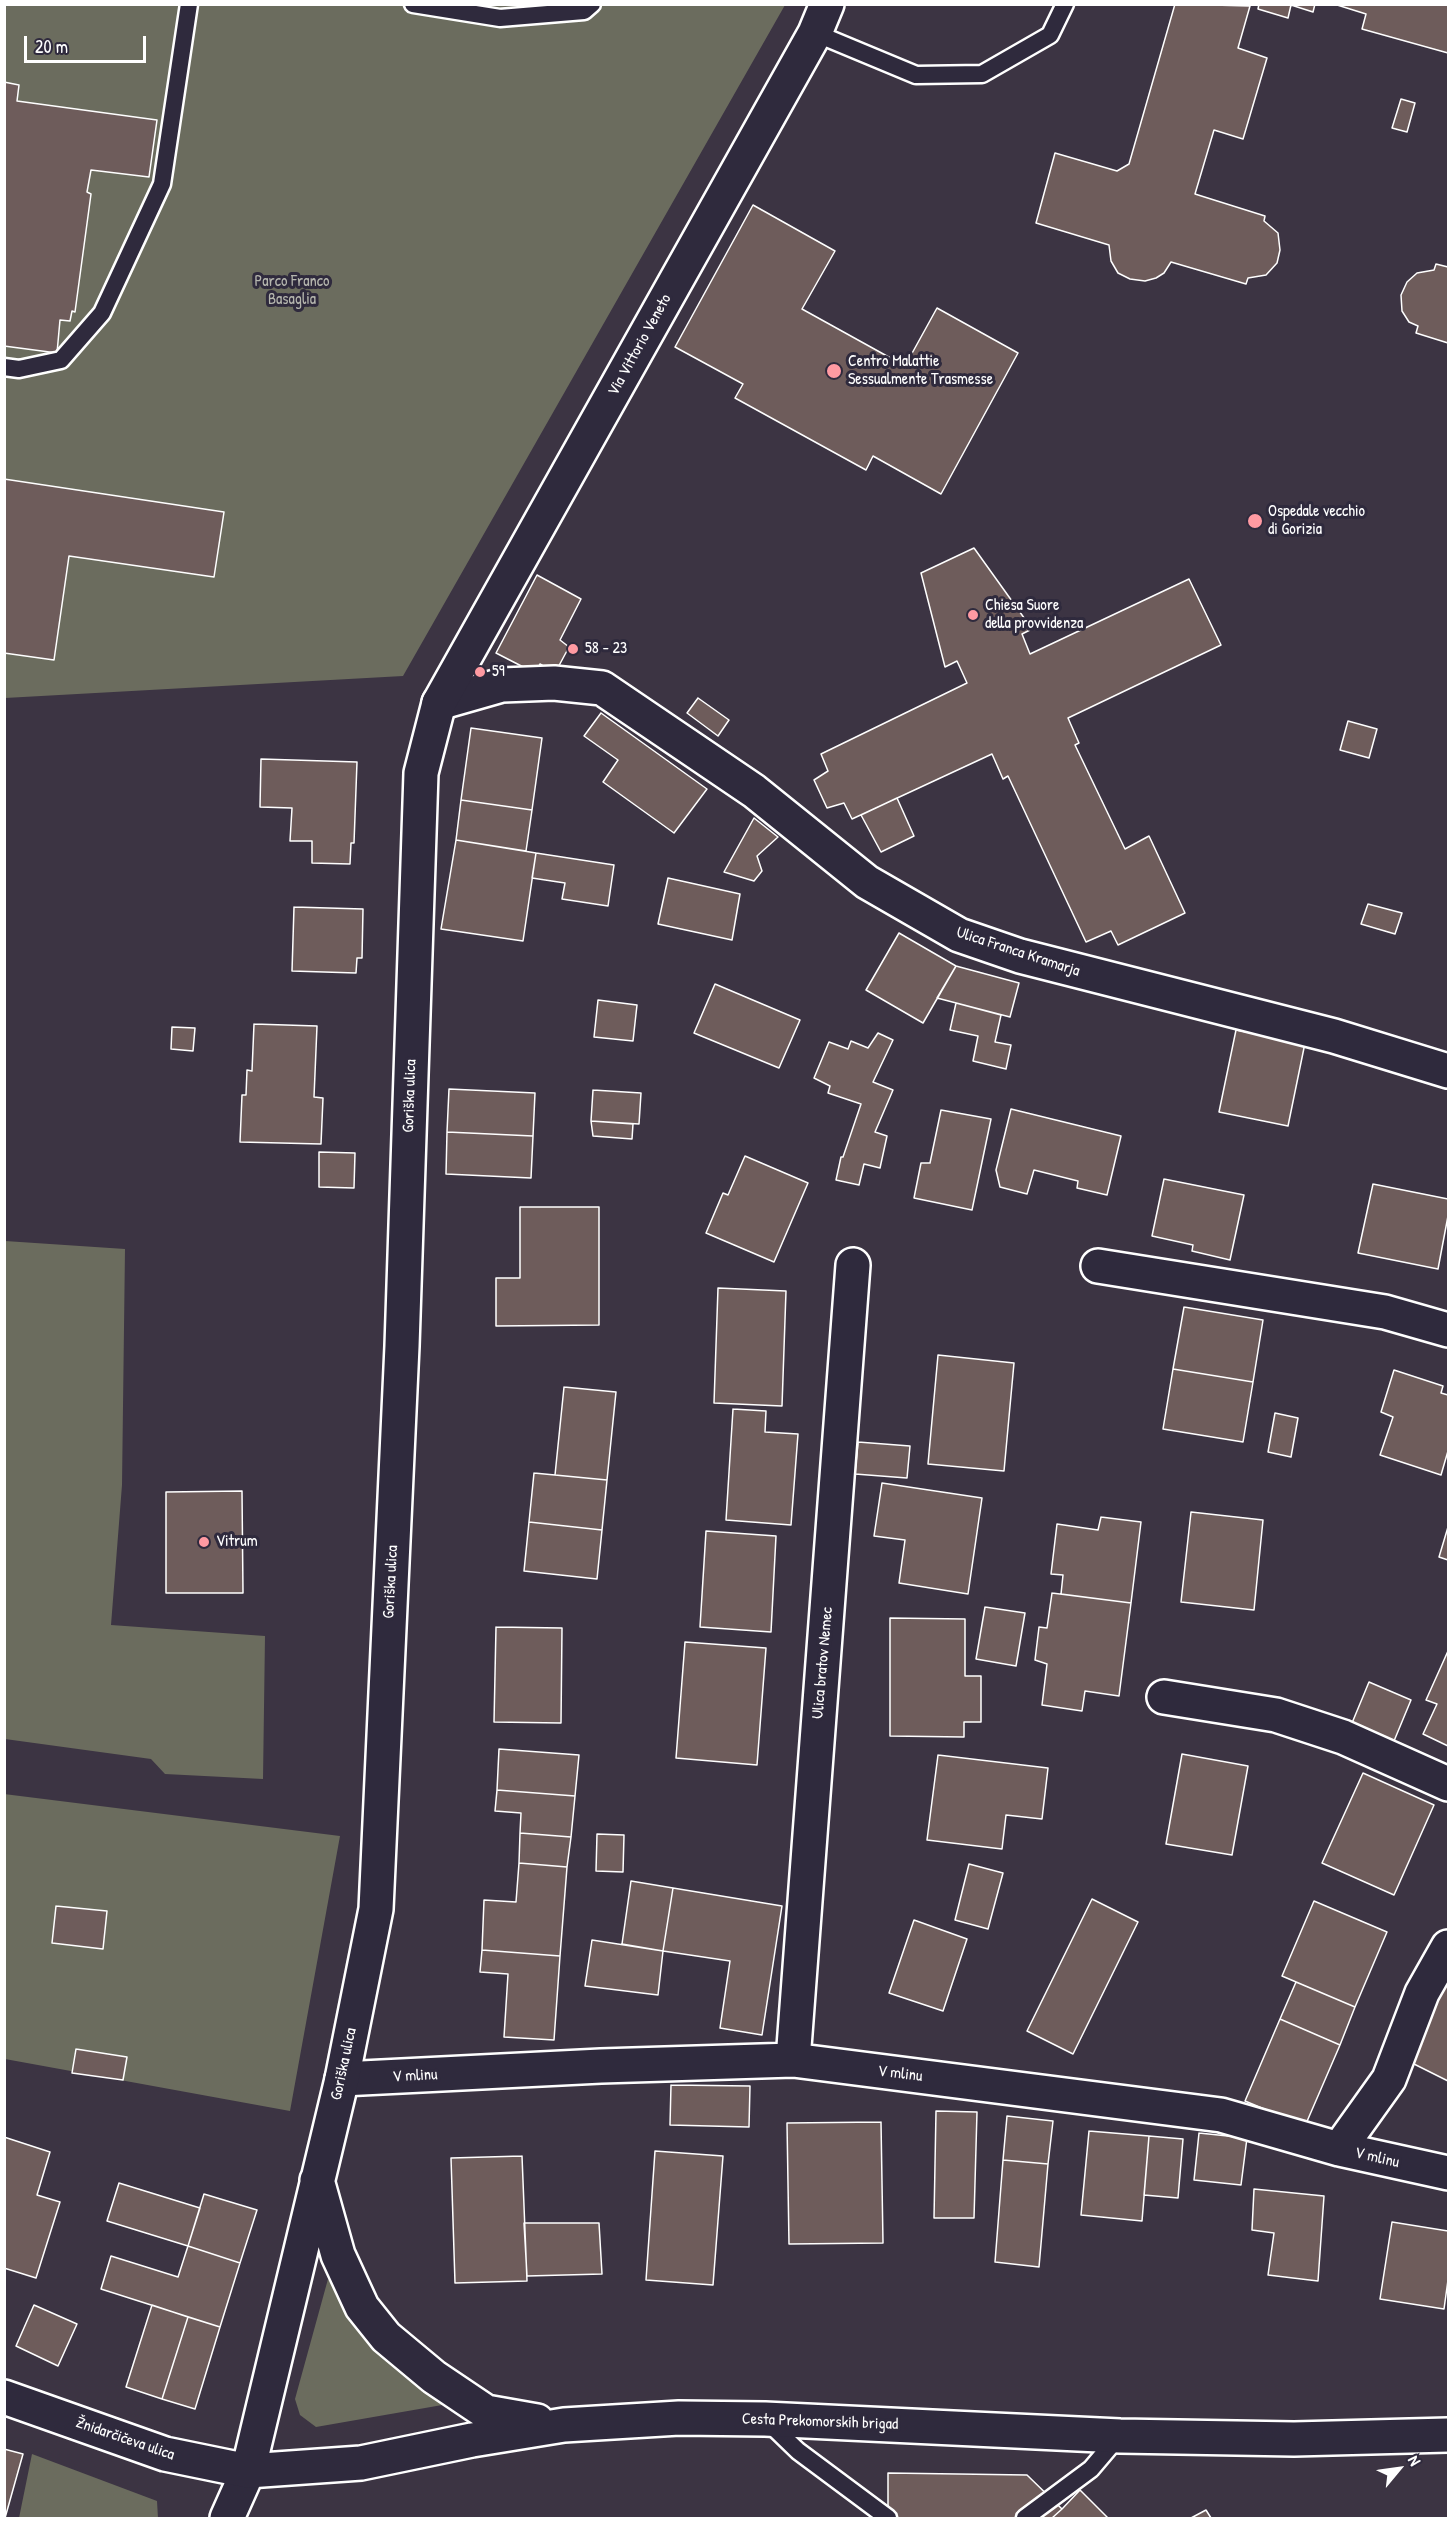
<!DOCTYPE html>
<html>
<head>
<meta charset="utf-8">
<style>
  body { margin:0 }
  #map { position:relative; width:1453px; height:2523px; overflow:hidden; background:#3c3443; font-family:"Patrick Hand",sans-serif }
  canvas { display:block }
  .frame { position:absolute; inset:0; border:6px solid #fff; pointer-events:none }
  .north { position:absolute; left:1369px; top:2439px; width:60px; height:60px; -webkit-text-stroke:4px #2f2a3d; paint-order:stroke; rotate:61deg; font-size:16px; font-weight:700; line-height:24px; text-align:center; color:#fff }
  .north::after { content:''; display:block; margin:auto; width:21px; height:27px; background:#fff; clip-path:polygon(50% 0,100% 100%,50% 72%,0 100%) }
  .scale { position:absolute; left:24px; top:36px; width:122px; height:27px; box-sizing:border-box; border:3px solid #fff; border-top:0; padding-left:8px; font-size:18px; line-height:21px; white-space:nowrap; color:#fff; -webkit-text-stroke:4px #2f2a3d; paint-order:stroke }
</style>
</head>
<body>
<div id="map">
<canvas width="1453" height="2523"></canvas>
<div class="frame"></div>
<div class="north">N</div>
<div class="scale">20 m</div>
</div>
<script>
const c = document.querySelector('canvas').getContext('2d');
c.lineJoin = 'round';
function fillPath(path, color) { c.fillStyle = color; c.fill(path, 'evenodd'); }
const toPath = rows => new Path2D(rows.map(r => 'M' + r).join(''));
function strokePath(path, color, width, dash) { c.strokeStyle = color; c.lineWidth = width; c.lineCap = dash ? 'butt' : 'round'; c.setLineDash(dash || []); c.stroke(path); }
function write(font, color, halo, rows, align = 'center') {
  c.font = font + ' "Patrick Hand",sans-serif'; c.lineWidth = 6; c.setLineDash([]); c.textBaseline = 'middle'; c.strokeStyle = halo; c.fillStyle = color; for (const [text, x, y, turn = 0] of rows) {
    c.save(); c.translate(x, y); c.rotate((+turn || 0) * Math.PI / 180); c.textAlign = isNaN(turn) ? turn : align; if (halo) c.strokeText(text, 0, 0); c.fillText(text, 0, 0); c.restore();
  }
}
fillPath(toPath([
  [5,5,785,5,403,676,5,698],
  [5,1241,125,1249,122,1485,111,1625,265,1636,263,1779,165,1774,151,1759,5,1739],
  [4,1794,340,1836,290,2111,5,2059],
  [328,2279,378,2344,448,2404,316,2427,300,2415,295,2399],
  [32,2454,157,2501,158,2518,19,2518]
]), '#6b6c5e');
const building = toPath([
  [1175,4,1250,6,1238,48,1267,58,1243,139,1214,130,1195,194,1265,216,1264,221,1278,233,1280,250,1277,263,1266,275,1248,278,1246,284,1171,262,1164,273,1156,278,1145,281,1130,279,1118,273,1111,261,1109,245,1036,223,1055,153,1117,171,1129,164,1175,4],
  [1259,4,1315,4,1313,12,1291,5,1288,18,1258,9,1259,4],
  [1334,4,1448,4,1448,53,1362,29,1366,14,1334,4],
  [4,82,19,85,17,101,157,120,149,177,91,170,87,192,91,194,75,312,72,311,70,321,60,320,57,353,4,346,4,82],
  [1401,99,1415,103,1407,132,1392,128,1401,99],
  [753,205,835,251,802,309,905,366,937,308,1018,353,941,494,873,456,866,470,735,398,743,384,675,347,753,205],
  [1436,264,1448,267,1448,343,1416,333,1418,326,1409,322,1402,311,1401,295,1407,282,1417,273,1434,270,1436,264],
  [4,479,224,512,214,577,69,556,54,660,4,653,4,479],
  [974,548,1032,629,1022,634,1030,654,1189,579,1221,645,1068,718,1079,743,1075,745,1125,849,1149,836,1185,913,1118,945,1111,931,1086,942,1008,776,1003,779,992,754,852,819,844,803,827,808,814,780,828,771,821,754,967,683,957,661,945,667,921,573,974,548],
  [537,575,581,599,560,640,569,647,555,673,540,664,535,673,496,653,537,575],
  [698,698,729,720,718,736,687,713,698,698],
  [601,713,707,789,674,833,603,782,618,760,584,736,601,713],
  [1348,721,1377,729,1369,758,1340,750,1348,721],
  [471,728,542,738,532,810,461,800,471,728],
  [261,759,357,762,354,843,351,843,350,864,312,863,312,841,290,841,292,808,260,807,261,759],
  [897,798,914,836,881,852,861,815,897,798],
  [461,800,532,810,526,851,456,840,461,800],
  [754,818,778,837,757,856,762,871,754,881,724,872,754,818],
  [456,840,536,853,523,941,441,929,456,840],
  [536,853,614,865,608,906,562,899,565,883,532,878,536,853],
  [668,878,740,894,732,940,658,924,668,878],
  [1368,904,1402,913,1395,934,1361,924,1368,904],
  [294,907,363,909,362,958,357,958,356,973,292,971,294,907],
  [899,933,956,966,923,1023,866,990,899,933],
  [956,966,1019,983,1010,1017,937,998,956,966],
  [715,984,800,1020,779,1068,694,1033,715,984],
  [598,1000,637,1005,633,1041,594,1037,598,1000],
  [956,1003,1001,1015,995,1042,1011,1045,1006,1069,973,1061,978,1036,950,1030,956,1003],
  [254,1024,317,1026,314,1097,323,1098,321,1144,240,1142,242,1095,246,1095,247,1070,252,1071,254,1024],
  [172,1027,195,1028,193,1051,171,1049,172,1027],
  [1236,1030,1305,1043,1288,1126,1219,1112,1236,1030],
  [878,1033,893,1040,873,1082,893,1090,875,1132,887,1136,880,1168,864,1164,859,1185,836,1180,841,1157,843,1157,861,1104,828,1093,830,1086,814,1078,829,1042,848,1049,851,1041,868,1048,878,1033],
  [449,1089,535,1093,533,1136,447,1132,449,1089],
  [593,1090,641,1093,639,1124,591,1121,593,1090],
  [1011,1109,1121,1136,1107,1195,1077,1188,1078,1181,1034,1170,1027,1194,1000,1187,996,1170,1011,1109],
  [941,1110,991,1119,972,1210,914,1198,921,1163,930,1163,941,1110],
  [591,1121,633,1124,632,1139,593,1136,591,1121],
  [447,1132,533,1136,531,1178,446,1174,447,1132],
  [319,1152,355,1153,354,1188,319,1187,319,1152],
  [745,1156,808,1183,774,1262,706,1233,723,1193,728,1195,745,1156],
  [1164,1179,1244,1195,1230,1260,1192,1251,1193,1245,1152,1236,1164,1179],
  [1373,1184,1448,1199,1448,1216,1438,1269,1358,1253,1373,1184],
  [520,1207,599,1207,599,1325,496,1326,496,1278,520,1278,520,1207],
  [718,1288,786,1291,782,1406,714,1403,718,1288],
  [1184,1307,1263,1320,1253,1382,1173,1369,1184,1307],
  [938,1355,1014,1363,1004,1471,928,1464,938,1355],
  [1173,1369,1253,1382,1243,1442,1163,1429,1173,1369],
  [1394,1370,1443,1386,1441,1393,1448,1395,1448,1451,1441,1475,1380,1455,1393,1417,1381,1412,1394,1370],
  [564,1387,616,1392,607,1480,555,1475,564,1387],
  [733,1409,766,1411,765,1432,798,1434,791,1525,726,1520,733,1409],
  [1275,1413,1298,1418,1291,1457,1268,1452,1275,1413],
  [858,1442,910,1446,907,1478,855,1474,858,1442],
  [534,1473,607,1480,602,1530,529,1522,534,1473],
  [882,1483,982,1498,968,1594,899,1583,905,1540,874,1536,882,1483],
  [242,1491,243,1593,166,1593,166,1492,242,1491],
  [1191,1512,1263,1520,1254,1610,1181,1602,1191,1512],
  [1101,1517,1141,1522,1131,1603,1061,1594,1063,1575,1051,1574,1057,1524,1098,1530,1101,1517],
  [529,1522,602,1530,597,1579,524,1571,529,1522],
  [1448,1527,1448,1560,1439,1557,1448,1527],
  [706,1531,776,1536,771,1632,700,1627,706,1531],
  [1052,1593,1131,1603,1119,1696,1085,1691,1082,1711,1042,1705,1047,1664,1035,1660,1039,1627,1047,1628,1052,1593],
  [985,1607,1025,1613,1016,1666,976,1659,985,1607],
  [890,1618,965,1619,965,1676,981,1676,981,1722,964,1722,964,1737,890,1736,890,1618],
  [496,1627,562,1628,561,1723,494,1722,496,1627],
  [685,1642,766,1648,757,1765,676,1758,685,1642],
  [1448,1651,1448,1746,1423,1734,1437,1704,1426,1700,1448,1651],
  [1369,1682,1411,1700,1394,1741,1352,1723,1369,1682],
  [499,1749,579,1755,575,1796,497,1790,499,1749],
  [1182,1754,1248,1766,1232,1855,1166,1844,1182,1754],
  [938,1755,1048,1768,1042,1819,1006,1815,1002,1849,927,1840,938,1755],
  [1363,1773,1434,1805,1394,1895,1322,1863,1363,1773],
  [497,1790,575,1796,571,1837,520,1833,521,1813,495,1811,497,1790],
  [520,1833,571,1837,567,1867,519,1863,520,1833],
  [597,1834,624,1835,623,1872,596,1871,597,1834],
  [519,1863,567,1867,560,1956,482,1950,484,1900,516,1902,519,1863],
  [969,1864,1003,1873,988,1929,955,1920,969,1864],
  [631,1881,673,1888,663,1951,622,1944,631,1881],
  [673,1888,782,1906,762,2035,720,2028,730,1961,663,1951,673,1888],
  [1092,1899,1138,1922,1073,2054,1027,2031,1092,1899],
  [1314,1901,1387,1932,1355,2007,1282,1976,1314,1901],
  [56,1906,107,1911,103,1949,52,1943,56,1906],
  [914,1920,967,1939,943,2011,889,1993,914,1920],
  [592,1940,663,1951,658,1995,585,1986,592,1940],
  [482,1950,560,1956,554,2040,504,2037,508,1974,480,1972,482,1950],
  [1448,1977,1448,2081,1408,2061,1448,1977],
  [1296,1982,1355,2007,1340,2045,1280,2019,1296,1982],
  [1280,2019,1340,2045,1305,2126,1245,2101,1280,2019],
  [76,2049,127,2057,123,2080,72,2073,76,2049],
  [671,2085,750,2086,749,2127,670,2125,671,2085],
  [936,2111,977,2112,974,2218,934,2218,936,2111],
  [1007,2116,1053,2121,1048,2164,1003,2160,1007,2116],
  [881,2122,883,2243,789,2244,787,2123,881,2122],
  [1089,2131,1149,2136,1142,2221,1081,2215,1089,2131],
  [1199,2133,1247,2138,1241,2185,1194,2180,1199,2133],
  [1149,2136,1183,2139,1178,2198,1144,2195,1149,2136],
  [4,2137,50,2152,37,2195,60,2202,36,2278,4,2268,4,2137],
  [655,2151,723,2156,713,2285,646,2280,655,2151],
  [522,2156,527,2281,455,2283,451,2158,522,2156],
  [1003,2160,1048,2164,1039,2267,995,2262,1003,2160],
  [119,2183,200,2208,188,2246,107,2221,119,2183],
  [1254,2189,1324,2196,1318,2281,1268,2275,1274,2233,1252,2230,1254,2189],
  [204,2194,257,2210,240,2263,188,2246,204,2194],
  [1392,2222,1448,2231,1448,2280,1444,2309,1380,2299,1392,2222],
  [524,2223,599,2223,602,2274,527,2276,524,2223],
  [188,2246,240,2263,220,2327,101,2289,111,2256,178,2277,188,2246],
  [34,2305,77,2324,58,2366,16,2346,34,2305],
  [152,2305,188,2317,162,2399,126,2387,152,2305],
  [188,2317,220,2327,195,2409,162,2399,188,2317],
  [4,2449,23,2454,5,2518,4,2518,4,2449],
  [888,2473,1027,2475,1062,2509,1052,2518,888,2518,888,2473],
  [1080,2490,1108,2518,1052,2518,1062,2509,1080,2490],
  [1206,2510,1211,2518,1191,2518,1206,2510]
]);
fillPath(building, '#6e5c5b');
strokePath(building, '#fff', 1.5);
const service = toPath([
  [413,4,500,18,584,11,592,4],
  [815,33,916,75,982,74,1050,35,1065,4],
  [4,367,19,369,61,360,102,313,162,184,189,4],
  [768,2422,798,2451,888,2518],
  [1025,2518,1091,2469,1119,2436]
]);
const minor = toPath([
  [439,703,502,685,554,683,602,688,754,791,867,882,959,935,1020,956,1334,1036,1448,1071],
  [1098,1266,1385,1312,1448,1330],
  [1164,1697,1276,1715,1343,1737,1448,1784],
  [793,2060,853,1265],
  [342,2079,601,2066,793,2060,1221,2115,1339,2149,1448,2173],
  [1339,2149,1389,2079,1422,1993,1448,1947],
  [227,2518,248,2471]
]);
const tertiary = toPath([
  [317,2180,338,2255,362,2307,386,2337,434,2377,486,2412,537,2421],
  [4,2397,165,2454,248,2471,361,2463,472,2440,564,2425,679,2418,765,2419,1120,2436,1294,2439,1448,2435],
  [248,2471,342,2079,376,1909,402,1346,421,773,439,703,815,33,827,4]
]);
strokePath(service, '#fff', 21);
strokePath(minor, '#fff', 38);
strokePath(tertiary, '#fff', 38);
strokePath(service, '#2f2a3d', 16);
strokePath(minor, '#2f2a3d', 33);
strokePath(tertiary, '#2f2a3d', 33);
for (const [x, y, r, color] of [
  [834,371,8,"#ff9aa2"],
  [1255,521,8,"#ff9aa2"],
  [973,615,6,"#ff9aa2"],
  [573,649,6,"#ff9aa2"],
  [480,672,6,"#ff9aa2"],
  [204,1542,6,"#ff9aa2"]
]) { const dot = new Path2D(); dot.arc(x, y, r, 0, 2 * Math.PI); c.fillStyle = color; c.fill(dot); strokePath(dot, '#2f2a3d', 2); }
write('16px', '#b5b6ae', '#2f2a3d', [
  ["Parco Franco",292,282],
  ["Basaglia",292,300]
]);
write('16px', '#fff', '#2f2a3d', [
  ["Via Vittorio Veneto",640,345,-61],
  ["Ulica Franca Kramarja",1018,952,18],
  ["Goriška ulica",410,1096,-88],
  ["Goriška ulica",391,1582,-87],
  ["Ulica bratov Nemec",823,1663,-85],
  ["Goriška ulica",344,2064,-78],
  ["V mlinu",900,2074,7],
  ["V mlinu",415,2076,-3],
  ["V mlinu",1377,2158,13],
  ["Cesta Prekomorskih brigad",820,2422,2],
  ["Žnidarčičeva ulica",125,2439,19]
]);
write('16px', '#fff', '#2f2a3d', [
  ["Centro Malattie",848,362],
  ["Sessualmente Trasmesse",848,380],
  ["Ospedale vecchio",1268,512],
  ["di Gorizia",1268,530],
  ["Chiesa Suore",985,606],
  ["della provvidenza",985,624],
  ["58 - 23",585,649],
  ["59",492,672],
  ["Vitrum",216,1542]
], 'left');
</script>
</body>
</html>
